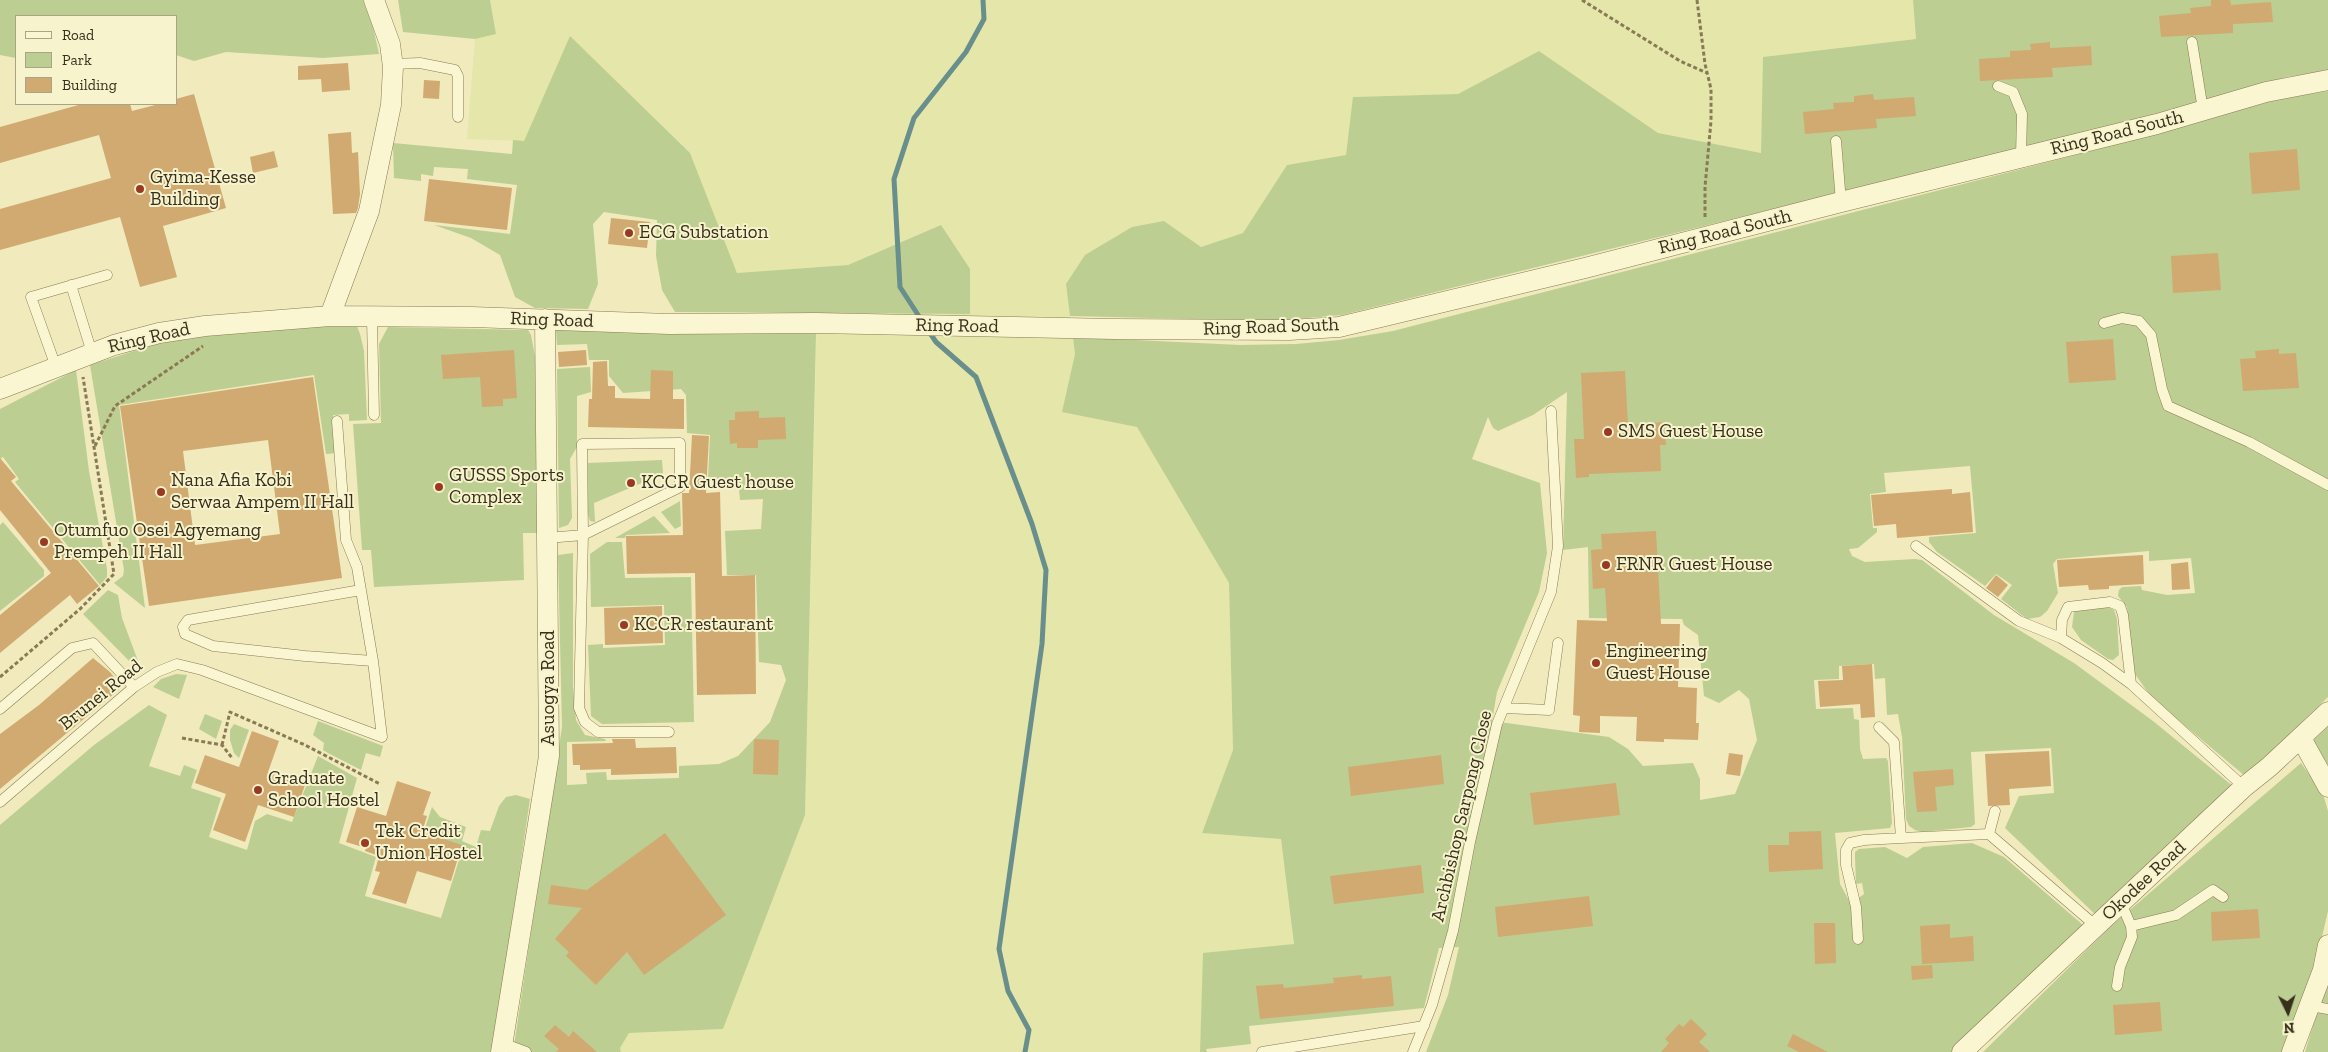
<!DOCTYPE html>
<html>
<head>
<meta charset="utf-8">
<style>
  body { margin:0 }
  #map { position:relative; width:2328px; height:1052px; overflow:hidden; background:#f0eabd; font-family:"Zilla Slab",serif }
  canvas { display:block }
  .legend { position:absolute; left:15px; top:15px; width:162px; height:90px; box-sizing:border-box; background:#f7f3cd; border:1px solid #aaa486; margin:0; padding:6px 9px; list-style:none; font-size:15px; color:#372e1b }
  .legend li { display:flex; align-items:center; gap:10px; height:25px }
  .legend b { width:25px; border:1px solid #aaa486 }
  .north { position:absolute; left:2263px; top:987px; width:50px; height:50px; -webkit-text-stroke:4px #f7f3cd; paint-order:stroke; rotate:176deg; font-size:14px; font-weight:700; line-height:20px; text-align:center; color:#372e1b }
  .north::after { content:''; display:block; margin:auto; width:18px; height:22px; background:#372e1b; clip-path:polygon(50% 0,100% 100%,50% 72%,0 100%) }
</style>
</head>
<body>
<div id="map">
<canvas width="2328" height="1052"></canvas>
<ul class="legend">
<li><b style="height:6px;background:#faf6d1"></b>Road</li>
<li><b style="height:14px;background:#bcce91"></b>Park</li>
<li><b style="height:14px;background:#d0aa71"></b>Building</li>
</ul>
<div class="north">N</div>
</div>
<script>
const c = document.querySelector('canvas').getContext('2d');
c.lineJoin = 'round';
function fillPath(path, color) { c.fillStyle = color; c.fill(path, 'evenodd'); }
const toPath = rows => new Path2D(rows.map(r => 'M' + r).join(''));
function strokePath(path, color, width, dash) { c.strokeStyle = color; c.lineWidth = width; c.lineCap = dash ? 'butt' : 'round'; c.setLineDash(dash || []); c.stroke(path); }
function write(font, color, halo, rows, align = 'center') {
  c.font = font + ' "Zilla Slab",serif'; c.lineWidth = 4; c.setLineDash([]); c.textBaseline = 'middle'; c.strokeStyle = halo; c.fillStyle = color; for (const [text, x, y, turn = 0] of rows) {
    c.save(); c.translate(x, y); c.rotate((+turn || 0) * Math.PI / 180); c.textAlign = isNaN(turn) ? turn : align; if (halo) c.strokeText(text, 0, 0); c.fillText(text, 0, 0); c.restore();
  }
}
fillPath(toPath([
  [490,0,1913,0,1916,39,1764,57,1761,153,1658,133,1539,51,1458,94,1354,97,1346,155,1287,165,1243,233,1201,247,1164,221,1066,284,1075,354,1063,411,1137,427,1229,583,1233,750,1202,833,1281,839,1294,944,1204,954,1200,1052,621,1052,620,1048,629,1033,723,1029,805,815,817,312,970,314,941,225,848,265,737,273,690,153,570,37,524,141,467,139,475,39,496,34]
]), '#e4e6aa');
fillPath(toPath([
  [0,0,363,0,373,27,379,54,323,58,226,52,194,61,176,55,176,16,16,16,16,58,0,55],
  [398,0,490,0,496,34,475,39,403,32],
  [1913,0,2328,0,2328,71,2286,77,2220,99,1342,315,1273,321,1070,316,1066,284,1085,255,1132,227,1164,221,1201,247,1243,233,1287,165,1346,155,1353,97,1458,94,1539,51,1658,133,1761,153,1763,57,1916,39],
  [570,36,690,153,737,273,848,265,941,225,970,269,970,314,675,312,662,290,656,256,657,220,604,212,593,224,598,284,588,309,535,308,515,297,500,255,471,238,434,225,510,234,517,185,467,179,468,169,434,167,433,176,421,174,421,181,394,178,393,143,512,154,513,140,524,141],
  [2328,91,2328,697,2245,776,2152,698,2135,674,2127,607,2118,596,2119,590,2122,587,2141,586,2142,590,2167,595,2195,593,2191,558,2149,561,2149,551,2057,559,2053,564,2058,593,2047,611,2040,617,2027,619,2001,599,2012,585,1996,574,1985,586,1937,552,1929,542,1929,537,1976,533,1970,466,1884,473,1886,492,1870,494,1873,528,1877,528,1877,532,1858,548,1849,549,1852,556,1865,562,1915,559,1922,560,1994,615,2074,663,2153,721,2234,787,2099,918,2005,828,2019,796,2054,793,2051,748,1971,752,1975,824,1971,827,1922,832,1915,830,1909,826,1906,819,1902,737,1898,714,1887,715,1885,678,1875,679,1874,664,1839,666,1839,679,1814,680,1816,709,1853,708,1854,719,1859,720,1860,749,1863,759,1886,758,1888,761,1892,823,1890,828,1835,833,1840,884,1851,904,1864,894,1862,883,1856,884,1855,857,1855,852,1859,849,1885,847,1907,858,1923,847,1972,843,2004,857,2083,925,1953,1052,1426,1052,1448,995,1459,947,1439,948,1424,1008,1249,1026,1251,1044,1206,1049,1207,1052,1200,1052,1203,953,1294,944,1281,839,1202,833,1233,750,1229,583,1137,427,1062,412,1075,354,1073,337,1240,345,1296,344,1339,340,1393,331,2095,150,2279,99],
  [1567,392,1563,550,1588,547,1589,618,1682,619,1684,625,1698,635,1704,696,1719,703,1739,690,1749,699,1757,740,1735,794,1700,800,1700,779,1693,763,1643,766,1628,749,1609,737,1492,721,1497,692,1539,592,1547,553,1540,483,1472,459,1488,417,1493,428,1498,431,1533,415],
  [339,325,357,326,360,334,364,351,367,420,349,421,349,414,333,415,338,453,326,454,314,375,119,405,145,608,114,583,123,576,124,570,90,365,162,342,199,336],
  [388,327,528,330,531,335,536,362,540,533,523,533,521,446,524,580,374,587,371,550,362,550,353,424,381,423,379,344],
  [556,330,816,333,805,815,723,1029,629,1033,620,1048,621,1052,513,1052,562,727,558,555,573,553,573,686,576,720,585,735,605,739,606,741,567,742,567,785,587,784,586,773,606,772,607,780,679,778,679,766,719,764,738,756,770,722,786,680,781,665,759,662,756,575,727,575,725,531,761,529,763,499,740,500,738,479,708,479,710,435,687,433,686,395,681,389,623,393,609,376,609,360,589,360,587,344,557,345],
  [590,367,591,392,577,396,577,447,570,459,572,518,568,525,559,528,557,369],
  [76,370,89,471,107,569,107,577,100,585,15,482,19,479,3,457,0,459,0,409],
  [662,460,663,474,594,503,595,522,590,521,588,514,588,463],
  [680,501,681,526,675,529,661,512],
  [654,516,670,533,626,535,625,538,615,538],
  [3,522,44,570,44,576,0,611,0,525],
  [607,542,622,542,625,578,691,577,694,722,602,724,591,716,588,645,603,644,603,648,665,645,664,605,591,607,590,554],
  [108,590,118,595,122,618,138,661,137,666,135,667,83,614],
  [2108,607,2114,610,2117,619,2119,655,2113,660,2108,659,2081,640,2072,627,2074,612,2079,608],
  [176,674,187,675,179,699,153,687,161,679],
  [149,705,167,715,149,766,180,776,184,765,197,770,191,788,221,798,209,837,247,850,255,821,267,814,292,822,318,756,357,778,339,843,376,857,365,896,441,918,463,847,437,839,438,836,424,831,432,807,440,817,466,827,462,841,476,847,481,830,490,831,499,806,506,797,516,795,530,799,493,1052,0,1052,0,825,94,745],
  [205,714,222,721,216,739,199,729],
  [318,721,383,746,380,757,366,753,361,770,328,753,323,750,324,743,313,735],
  [2328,722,2328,765,2312,742],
  [234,724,249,730,239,758,234,753,230,740,230,730],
  [2301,763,2323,794,2328,811,2328,911,2318,954,2286,1052,1983,1052,2110,927],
  [2328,977,2328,1052,2305,1052]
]), '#bcce91');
strokePath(toPath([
  [922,321,900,287,894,179,914,118,966,52,984,19,983,0],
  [928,330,936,342,976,377,1032,524,1046,570,1042,644,999,949,1008,991,1029,1030,1025,1052]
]), '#688f8c', 5);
fillPath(toPath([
  [2211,0,2230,0,2231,5,2271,2,2273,22,2233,24,2233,33,2161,37,2159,16,2191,13,2190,8,2211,6],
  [2050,42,2050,48,2091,46,2092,65,2052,68,2053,77,1980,81,1979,59,2010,57,2010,51,2031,50,2030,44],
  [348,63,350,90,322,92,321,79,298,80,298,66],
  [424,80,440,81,439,99,423,98],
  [194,94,226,208,163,226,177,277,140,287,120,217,0,250,0,209,111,178,99,135,0,163,0,127,82,104,130,104,132,111,159,104,176,104,176,99],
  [1873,94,1874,100,1914,97,1916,116,1876,119,1877,128,1805,134,1803,112,1834,109,1833,103,1854,102,1854,96],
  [351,132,352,153,358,152,360,194,358,208,356,213,333,214,328,134],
  [2297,149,2300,190,2252,194,2249,153],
  [274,151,278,167,253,173,250,157],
  [429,179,512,188,507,230,424,221],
  [611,218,650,222,647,248,608,244],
  [2218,253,2221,290,2173,293,2171,256],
  [2113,339,2116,380,2069,383,2066,342],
  [2279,349,2279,354,2296,353,2299,388,2243,391,2240,359,2256,358,2255,351],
  [514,350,517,398,503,399,503,406,482,407,480,377,443,379,441,355],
  [586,350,587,365,559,367,558,352],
  [607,361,608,386,615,386,615,398,650,399,651,370,673,371,673,399,684,399,684,429,588,427,589,399,592,399,593,362],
  [1625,371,1628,425,1664,422,1666,445,1660,445,1661,471,1589,474,1589,477,1576,478,1574,439,1584,439,1581,373],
  [313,377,342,578,149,606,120,406],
  [268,440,280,534,195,545,183,451],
  [759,411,759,418,785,417,786,439,758,440,758,448,737,448,737,443,730,444,729,420,735,420,735,412],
  [692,435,709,436,706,493,720,492,722,576,755,575,756,694,697,695,695,573,627,574,626,536,683,535,682,493,689,493],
  [0,458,16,477,11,481,99,586,77,604,70,595,0,653,0,615,51,573,0,510],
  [1952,489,1952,494,1970,492,1973,532,1897,538,1896,524,1874,526,1871,495],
  [1656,531,1661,624,1680,624,1678,687,1697,688,1696,723,1699,723,1698,740,1664,739,1664,742,1636,741,1637,717,1600,716,1600,733,1579,732,1580,716,1573,715,1577,620,1607,621,1605,588,1593,589,1591,550,1602,549,1601,534],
  [2143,555,2144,584,2109,586,2109,589,2089,590,2088,585,2059,587,2057,560],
  [2188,562,2190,589,2172,590,2171,564],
  [1996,575,2008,585,1998,597,1986,588],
  [662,606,663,643,605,645,604,608],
  [93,658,110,672,122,687,0,789,0,734,39,705],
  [1872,664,1875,717,1861,718,1860,704,1820,707,1818,681,1843,680,1842,666],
  [252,731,279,741,268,772,305,785,294,817,258,805,245,842,213,830,226,794,195,783,205,755,239,767],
  [612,739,635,739,636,748,676,747,677,773,611,775,611,769,580,770,580,765,573,765,572,744,613,743],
  [754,739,779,740,778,775,753,774],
  [2049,751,2051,786,2009,789,2010,805,1988,806,1985,754],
  [1729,753,1743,755,1740,776,1726,774],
  [1441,755,1444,784,1351,796,1348,767],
  [1953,769,1954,785,1935,787,1937,811,1917,812,1913,772],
  [397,781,431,792,423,815,427,816,422,832,462,845,451,881,417,871,406,904,372,894,380,872,375,871,379,856,365,851,366,848,346,842,357,807,386,816],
  [1616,783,1620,815,1534,825,1530,793],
  [1821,831,1823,869,1769,872,1768,845,1789,845,1789,832],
  [665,833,726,915,644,975,627,952,596,985,566,956,569,952,555,939,582,908,548,904,551,885,587,890],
  [1421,865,1424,893,1334,904,1330,876],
  [1589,896,1593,926,1498,937,1495,907],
  [2258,909,2260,938,2212,941,2211,912],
  [1814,923,1835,923,1836,963,1815,964],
  [1950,924,1950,938,1973,936,1974,961,1922,964,1920,926],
  [1932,965,1933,978,1912,980,1911,966],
  [1362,975,1362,979,1391,976,1394,1006,1260,1019,1256,986,1283,984,1284,988,1334,983,1333,978],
  [2160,1002,2162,1031,2115,1035,2113,1005],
  [1691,1019,1707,1034,1699,1042,1710,1052,1661,1052,1669,1043,1665,1039,1679,1024,1683,1027],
  [555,1025,569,1037,573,1031,597,1052,556,1052,559,1049,544,1036],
  [1793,1034,1828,1052,1799,1052,1787,1046]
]), '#d0aa71');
const service = toPath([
  [2192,42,2203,110],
  [392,64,420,63,455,70,458,76,458,117],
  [1998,86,2013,92,2022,114,2021,157],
  [1836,141,1841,202],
  [71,285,92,353],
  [372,318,374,415],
  [2104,323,2122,318,2139,321,2151,335,2162,389,2168,406,2249,442,2328,485],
  [56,367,31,297,107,275],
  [680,443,680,487,583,535,582,444,680,443],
  [547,538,583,535,579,708,585,722,598,732,669,732],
  [1916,546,2019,621,2061,638,2102,663,2131,684,2244,787],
  [361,590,188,620,183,627,185,634,213,646,305,656,373,661],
  [2061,638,2062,620,2068,607,2110,602,2120,606,2123,615,2131,684],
  [1504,708,1549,710,1558,643],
  [0,709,72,648,93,643,134,687],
  [1879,727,1894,742,1901,838],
  [0,802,134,687,157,672,177,664,202,670,382,737,373,661,357,567,346,540,337,421],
  [1989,834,1995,811],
  [2131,926,2176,915,2213,890,2223,897],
  [1858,939,1856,907,1846,865,1846,850,1850,843,1864,840,1901,838,1989,834,2096,926],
  [2117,986,2120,967,2132,937,2131,926,2121,903],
  [2311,1006,2328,1009],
  [502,1043,526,1052],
  [1262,1052,1424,1026],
  [1413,1052,1432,1005,1453,931,1470,842,1497,724,1551,592,1558,546,1551,411]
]);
const minor = toPath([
  [330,316,369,211,391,105,393,67,390,44,374,0],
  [0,389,114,345,159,333,205,326,330,316,472,317,669,324,816,323,1114,329,1289,330,1339,327,1585,268,1841,202,2157,124,2266,92,2328,80],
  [2301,738,2328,787],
  [501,1052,549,756,545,319],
  [1962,1052,2244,787,2269,767,2328,712],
  [2292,1052,2323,970,2328,945]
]);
strokePath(service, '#897a55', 11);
strokePath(minor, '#897a55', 21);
strokePath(toPath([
  [1582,0,1680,61,1707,73],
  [1697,0,1705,64,1711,89,1711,121,1705,187,1705,218],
  [95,446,115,406,203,346],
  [0,677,80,609,114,574,83,377],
  [182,738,222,745,232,758],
  [222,745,230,712,305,745,380,784]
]), '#897a55', 3, [4, 2.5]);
strokePath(service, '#faf6d1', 10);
strokePath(minor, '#faf6d1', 20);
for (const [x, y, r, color] of [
  [140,189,5,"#9a3822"],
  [629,233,5,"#9a3822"],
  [1608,432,5,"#9a3822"],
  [631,483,5,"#9a3822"],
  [439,487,5,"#9a3822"],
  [161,492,5,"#9a3822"],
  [44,542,5,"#9a3822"],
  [1606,565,5,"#9a3822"],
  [624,625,5,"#9a3822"],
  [1596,663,5,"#9a3822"],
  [258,790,5,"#9a3822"],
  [365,843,5,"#9a3822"]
]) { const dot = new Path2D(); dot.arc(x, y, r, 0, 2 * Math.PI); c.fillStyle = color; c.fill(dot); strokePath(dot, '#f7f3cd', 2); }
write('19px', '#372e1b', '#f7f3cd', [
  ["Ring Road South",2117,133,-14],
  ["Ring Road South",1725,232,-14],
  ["Ring Road",552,320,2],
  ["Ring Road",957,326,1],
  ["Ring Road South",1271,327,-2],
  ["Ring Road",149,338,-13],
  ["Asuogya Road",549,688,-90],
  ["Brunei Road",101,695,-39],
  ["Archbishop Sarpong Close",1462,816,-77],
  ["Okodee Road",2144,881,-43]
]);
write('19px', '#372e1b', '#f7f3cd', [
  ["Gyima-Kesse",150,178],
  ["Building",150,200],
  ["ECG Substation",639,233],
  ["SMS Guest House",1618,432],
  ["GUSSS Sports",449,476],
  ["Complex",449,498],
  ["Nana Afia Kobi",171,481],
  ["Serwaa Ampem II Hall",171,503],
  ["KCCR Guest house",641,483],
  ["Otumfuo Osei Agyemang",54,531],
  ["Prempeh II Hall",54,553],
  ["FRNR Guest House",1616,565],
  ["KCCR restaurant",634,625],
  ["Engineering",1606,652],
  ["Guest House",1606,674],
  ["Graduate",268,779],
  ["School Hostel",268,801],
  ["Tek Credit",375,832],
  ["Union Hostel",375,854]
], 'left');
</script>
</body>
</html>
